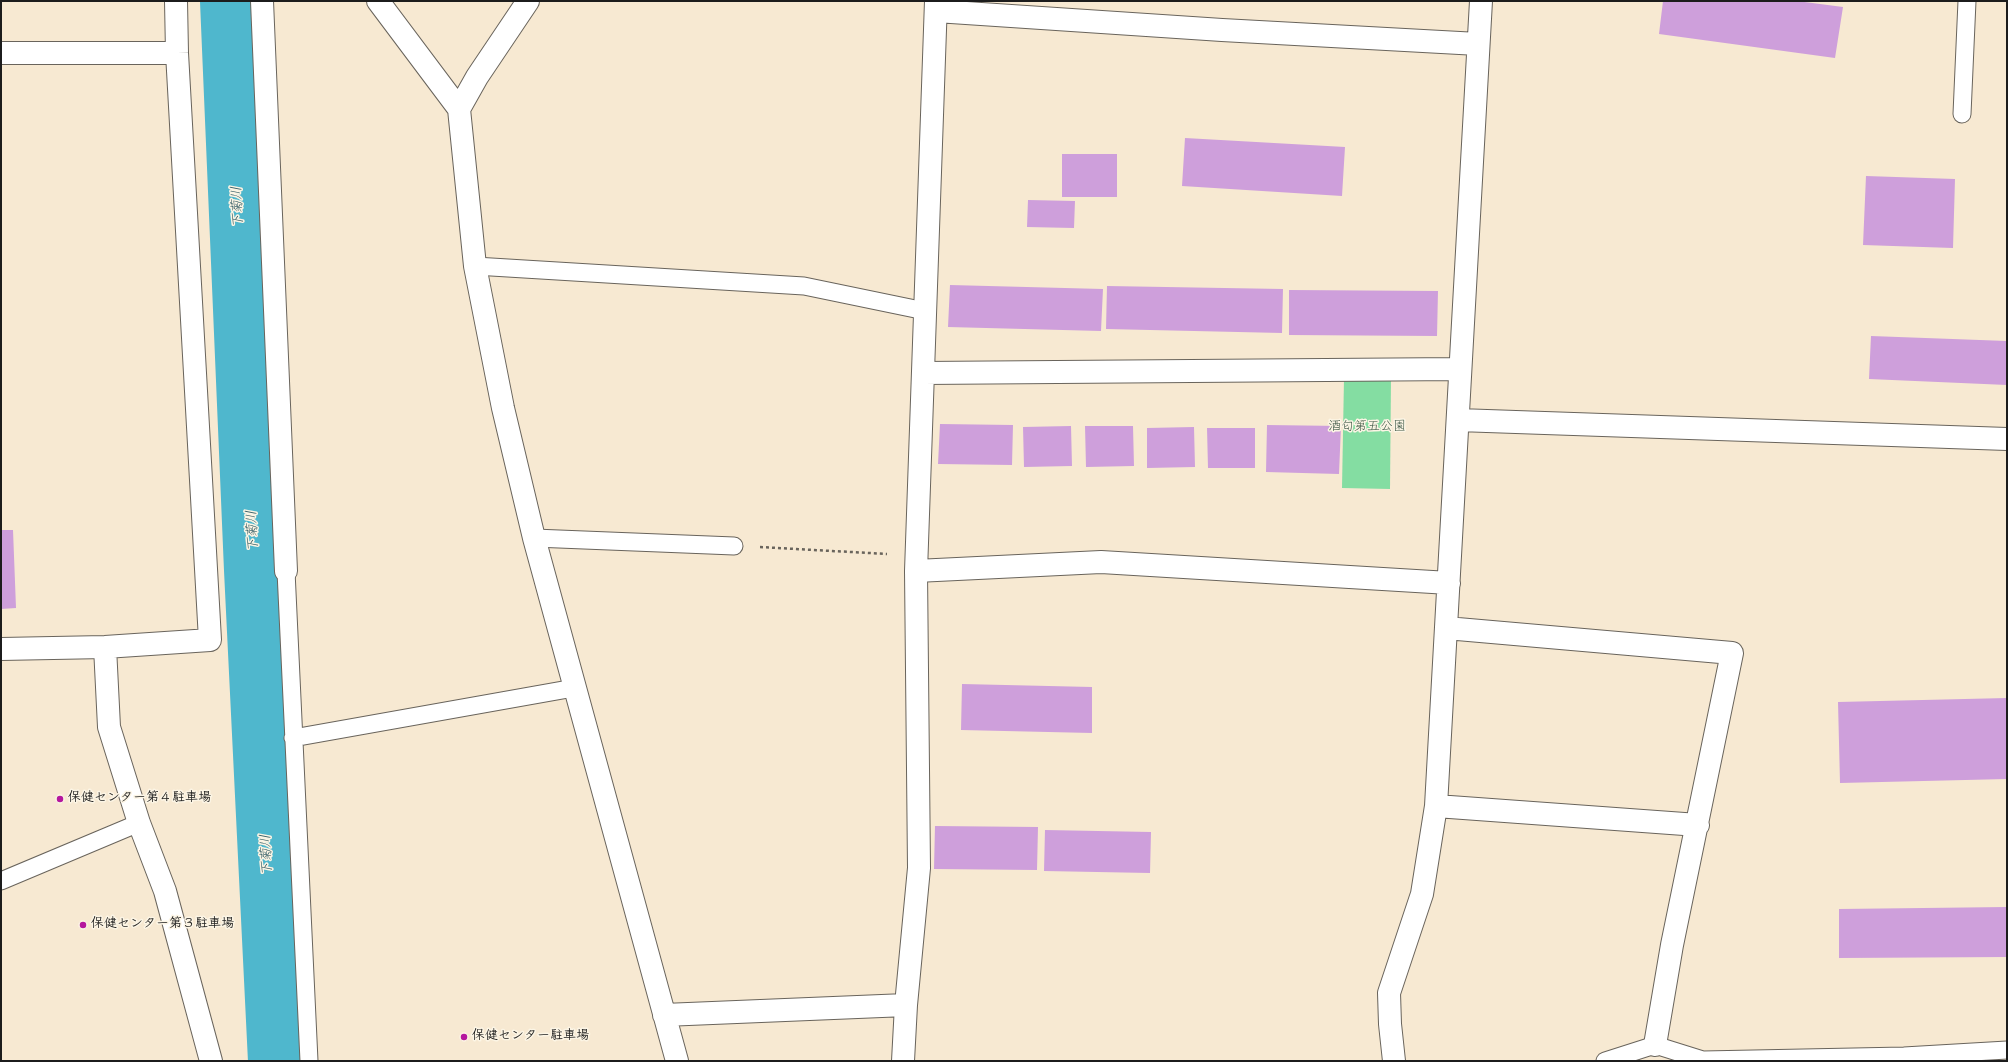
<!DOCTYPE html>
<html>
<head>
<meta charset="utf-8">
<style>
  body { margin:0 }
  #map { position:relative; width:2008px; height:1062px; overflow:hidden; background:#f7e9d2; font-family:Kalam,sans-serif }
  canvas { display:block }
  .frame { position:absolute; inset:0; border:2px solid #1c1c1c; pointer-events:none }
</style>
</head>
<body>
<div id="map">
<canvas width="2008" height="1062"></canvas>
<div class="frame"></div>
</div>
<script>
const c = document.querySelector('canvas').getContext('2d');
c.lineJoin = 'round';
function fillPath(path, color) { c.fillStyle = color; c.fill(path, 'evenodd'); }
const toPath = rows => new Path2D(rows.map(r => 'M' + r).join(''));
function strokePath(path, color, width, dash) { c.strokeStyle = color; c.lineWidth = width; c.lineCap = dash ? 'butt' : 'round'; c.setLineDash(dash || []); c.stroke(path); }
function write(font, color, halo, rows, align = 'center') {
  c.font = font + ' Kalam,"Klee One",sans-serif'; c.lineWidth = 3; c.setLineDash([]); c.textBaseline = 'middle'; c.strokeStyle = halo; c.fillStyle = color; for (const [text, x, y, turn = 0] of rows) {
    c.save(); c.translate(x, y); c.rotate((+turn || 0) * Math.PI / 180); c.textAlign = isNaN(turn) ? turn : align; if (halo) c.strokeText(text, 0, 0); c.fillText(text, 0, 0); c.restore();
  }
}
fillPath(toPath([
  [1344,378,1391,378,1390,489,1342,488]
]), '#84dda2');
strokePath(toPath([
  [230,1,254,570,278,1061]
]), '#4fb7cd', 60);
fillPath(toPath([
  [1663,1,1797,1,1843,7,1835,58,1659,34],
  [1185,138,1345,147,1342,196,1182,186],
  [1062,154,1117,154,1117,197,1062,197],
  [1866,176,1955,179,1953,248,1863,245],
  [1028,200,1075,201,1074,228,1027,227],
  [950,285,1103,289,1101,331,948,327],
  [1107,286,1283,289,1282,333,1106,329],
  [1289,290,1438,291,1437,336,1289,335],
  [1871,336,2007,341,2007,385,1869,379],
  [940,424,1013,425,1012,465,938,464],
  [1267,425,1341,426,1339,474,1266,472],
  [1071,426,1072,466,1024,467,1023,427],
  [1085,426,1133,426,1134,466,1086,467],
  [1194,427,1195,467,1147,468,1147,428],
  [1207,428,1255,428,1255,468,1208,468],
  [1,530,13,530,16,608,1,609],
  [962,684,1092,687,1092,733,961,730],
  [2007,698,2007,779,1840,783,1838,702],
  [935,826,1038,827,1037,870,934,869],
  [1045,830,1151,832,1150,873,1044,871],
  [2007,907,2007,957,1839,958,1839,909]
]), '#ce9fdb');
const lane = toPath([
  [1962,114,1967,1],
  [475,266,804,286,925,311],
  [534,538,734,546],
  [286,571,309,1061],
  [293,738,574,688],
  [1,881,139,823],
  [1605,1061,1655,1045,1703,1060,1904,1056,2007,1050]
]);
const street = toPath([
  [262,1,286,571],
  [378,1,459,109,475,266,503,408,534,538,677,1061],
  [936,11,1222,30,1478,44],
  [1,53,177,53],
  [459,109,477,77,528,1],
  [923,373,1460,369],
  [1458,420,2007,439],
  [916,571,1101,562,1449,583],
  [1446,628,1732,653,1672,945,1655,1045],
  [105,647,109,727,139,823,165,891,211,1061],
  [1,649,105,647,210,640,177,53,176,1],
  [1436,806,1698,825],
  [664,1015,906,1005],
  [903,1061,906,1005,919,868,916,571,936,1],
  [1394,1061,1390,1024,1389,993,1422,894,1436,806,1481,1]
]);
strokePath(lane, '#69645c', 19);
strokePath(street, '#69645c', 24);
strokePath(toPath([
  [760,547,887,554]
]), '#69645c', 2.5, [3, 3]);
strokePath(lane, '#fff', 17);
strokePath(street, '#fff', 22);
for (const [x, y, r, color] of [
  [60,799,4,"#b5179e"],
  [83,925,4,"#b5179e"],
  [464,1037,4,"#b5179e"]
]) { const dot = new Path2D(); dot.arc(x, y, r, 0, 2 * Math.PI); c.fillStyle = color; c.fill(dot); strokePath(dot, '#fcf5e5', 1.5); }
write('13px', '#3b5644', '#fcf5e5', [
  ["酒匂第五公園",1367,428]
]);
write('bold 13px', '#1c1c1c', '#fcf5e5', [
  ["保健センター第４駐車場",68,799],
  ["保健センター第３駐車場",91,925],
  ["保健センター駐車場",472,1037]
], 'left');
write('italic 14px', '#305a63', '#fcf5e5', [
  ["下菊川",239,207,-93],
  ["下菊川",254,531,-93],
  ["下菊川",268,855,-93]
]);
</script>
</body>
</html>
